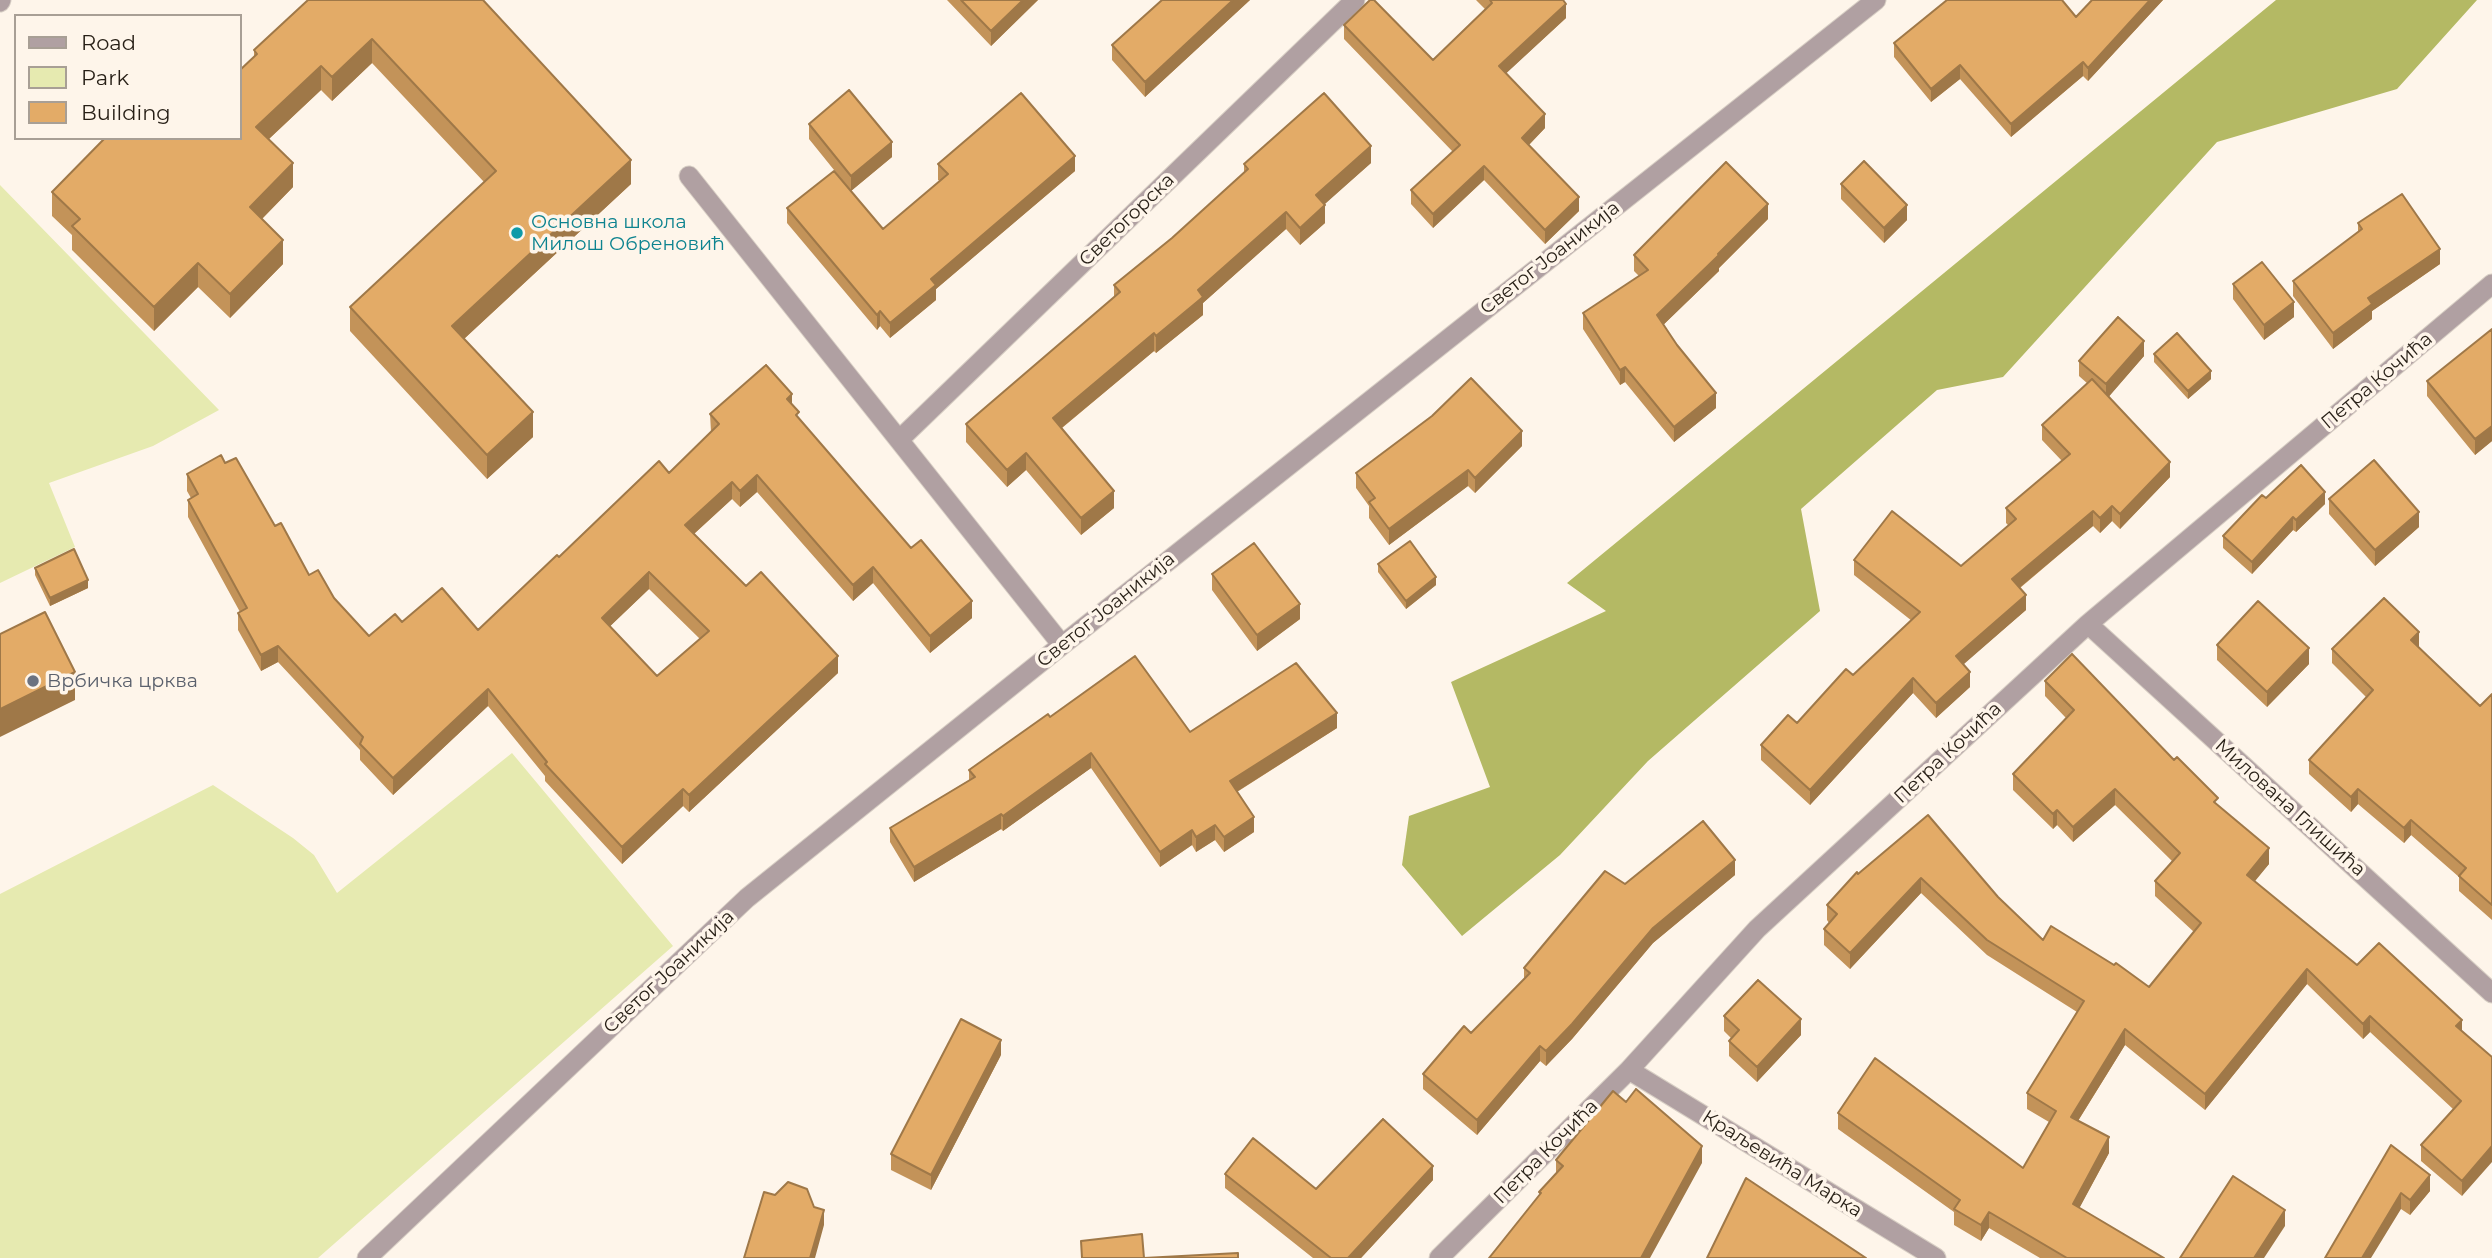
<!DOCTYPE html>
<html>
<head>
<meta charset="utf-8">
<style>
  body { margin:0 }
  #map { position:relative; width:2492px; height:1258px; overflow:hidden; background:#fef5ea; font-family:Montserrat,sans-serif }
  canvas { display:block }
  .legend { position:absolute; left:14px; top:14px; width:228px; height:126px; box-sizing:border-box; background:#fef5ea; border:2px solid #a89f95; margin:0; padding:9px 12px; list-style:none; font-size:21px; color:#271f16 }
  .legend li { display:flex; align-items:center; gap:14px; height:35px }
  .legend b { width:35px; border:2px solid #a89f95 }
</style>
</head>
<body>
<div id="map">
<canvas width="2492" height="1258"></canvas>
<ul class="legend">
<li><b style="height:9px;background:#b0a0a2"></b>Road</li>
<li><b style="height:19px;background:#e6eab0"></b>Park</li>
<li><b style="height:19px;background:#e3ab67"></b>Building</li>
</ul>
</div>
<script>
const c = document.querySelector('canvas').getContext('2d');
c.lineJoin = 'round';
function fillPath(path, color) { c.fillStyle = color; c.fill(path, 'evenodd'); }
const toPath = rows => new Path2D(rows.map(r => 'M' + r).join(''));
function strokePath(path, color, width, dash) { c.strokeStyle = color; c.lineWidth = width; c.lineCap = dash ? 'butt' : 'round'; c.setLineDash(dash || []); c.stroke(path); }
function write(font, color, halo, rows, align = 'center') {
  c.font = font + ' Montserrat,sans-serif'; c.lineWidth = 7; c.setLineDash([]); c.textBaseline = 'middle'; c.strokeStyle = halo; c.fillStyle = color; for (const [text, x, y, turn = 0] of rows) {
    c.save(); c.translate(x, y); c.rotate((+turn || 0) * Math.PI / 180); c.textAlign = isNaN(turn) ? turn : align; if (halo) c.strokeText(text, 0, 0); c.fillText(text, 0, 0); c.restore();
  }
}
fillPath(toPath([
  [0,185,219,410,153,446,49,483,75,547,0,583],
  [512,753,673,946,318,1258,0,1258,0,894,213,785,293,838,314,855,337,893]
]), '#e6eab0');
fillPath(toPath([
  [2276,0,2477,0,2397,89,2217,142,2003,377,1937,390,1801,509,1820,611,1648,761,1560,855,1462,936,1402,865,1409,816,1490,787,1451,682,1606,611,1567,583]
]), '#b4b964');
const minor = toPath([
  [0,2,1,0],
  [689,176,1062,645],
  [899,440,1355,0],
  [2088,624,2492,993],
  [1629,1070,1936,1258],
  [367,1258,747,898,1062,645,1876,0],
  [1439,1258,1629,1070,1757,929,2088,624,2492,284]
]);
strokePath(minor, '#d7cec4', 21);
strokePath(minor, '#b0a0a2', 19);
fillPath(toPath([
  [308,0,631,184,464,339,533,437,487,479,350,331,350,307,484,182,372,63,332,101,321,90,269,139,293,187,262,219,283,264,230,318,198,287,154,331,72,250,72,235,52,216,52,192,240,138,254,57,254,50],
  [947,0,1038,0,991,46],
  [1162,0,1250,0,1145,97,1112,60,1112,45],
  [1476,0,1563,0,1566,18,1506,73,1545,128,1529,145,1579,211,1545,244,1484,180,1433,228,1411,204,1411,190,1453,152,1344,39,1344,25,1433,60,1485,9],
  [2092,0,2163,0,2088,81,2083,76,2011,137,1960,79,1931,102,1894,57,1894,43,2076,17],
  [809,124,892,157,851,191,809,139],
  [1371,163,1324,204,1325,223,1300,245,1286,229,1203,303,1203,315,1156,353,1154,351,1062,428,1114,508,1081,535,1026,470,1007,487,966,442,966,424,1114,298,1114,285,1172,238,1244,173,1244,164],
  [938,164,1075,171,936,289,936,300,890,338,880,326,877,330,787,223,787,208,883,229,940,181,938,180],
  [1841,184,1907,220,1884,243,1841,199],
  [1768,219,1719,268,1719,271,1663,325,1716,408,1674,442,1625,382,1620,385,1583,329,1583,313,1639,276,1634,271,1634,255],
  [2358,223,2440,264,2372,311,2372,319,2333,349,2293,296,2293,281,2358,232],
  [2233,284,2294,317,2264,340,2233,299],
  [2492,329,2492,441,2475,455,2427,396,2427,381],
  [2154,354,2211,379,2188,399,2154,362],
  [2144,356,2108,397,2170,477,2120,529,2112,521,2100,533,2093,526,2020,588,2026,610,1963,664,1970,687,1936,718,1913,693,1810,805,1761,760,1761,745,1797,723,1853,675,1912,621,1854,575,1854,560,1961,566,2009,526,2006,523,2006,508,2062,461,2042,440,2042,425,2088,384,2079,376,2079,361],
  [792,404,799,419,972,618,930,653,873,583,853,601,757,492,740,507,732,499,694,534,746,586,838,673,689,812,683,806,622,864,545,781,545,776,488,706,393,795,360,760,360,750,278,662,261,671,238,630,238,613,240,612,188,517,188,500,191,498,187,491,187,474,225,463,275,526,309,575,334,598,369,636,402,622,478,630,559,557,669,473,711,432,710,414],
  [649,589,700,639,657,676,610,626],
  [1522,446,1475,493,1468,486,1389,545,1369,518,1369,506,1356,488,1356,473],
  [2266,498,2325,504,2296,532,2293,530,2252,574,2223,548,2223,536],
  [2329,499,2419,527,2375,566,2329,514],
  [1378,564,1436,585,1406,609,1378,572],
  [35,568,88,588,50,606,35,575],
  [1212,574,1300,619,1257,651,1212,590],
  [2217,645,2309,664,2267,707,2217,660],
  [2419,647,2418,648,2480,706,2492,694,2492,920,2459,891,2459,877,2411,835,2404,843,2358,804,2351,812,2309,774,2309,760,2366,697,2332,663,2332,649],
  [2045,681,2218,805,2269,864,2254,881,2357,965,2462,1031,2492,1057,2462,1196,2421,1161,2421,1145,2453,1109,2370,1032,2363,1039,2307,984,2205,1110,2125,1045,2078,1121,2109,1153,2079,1208,2164,1258,2040,1258,1989,1228,1981,1241,1954,1225,1954,1212,1838,1129,1838,1113,2023,1168,2049,1122,2027,1109,2027,1093,2077,1012,1987,955,1921,893,1850,969,1824,945,1824,929,1829,923,1827,920,1827,905,1858,874,1928,815,1998,897,2043,940,2149,987,2194,932,2155,896,2155,881,2172,861,2115,805,2073,842,2057,825,2053,829,2013,790,2013,774,2066,718,2045,696],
  [1050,717,1190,732,1337,728,1237,792,1254,832,1224,852,1215,840,1196,852,1192,845,1160,867,1091,768,1003,831,1001,829,914,882,890,842,890,828,969,780,969,770],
  [1735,875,1653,943,1572,1039,1546,1066,1540,1061,1477,1135,1423,1089,1423,1074,1471,1033,1524,979,1524,968,1625,884],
  [1724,1016,1801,1035,1757,1082,1729,1056,1729,1041,1731,1038,1724,1031],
  [1001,1055,931,1190,891,1170,891,1154],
  [1626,1102,1702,1163,1539,1195,1539,1192,1556,1173,1556,1160],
  [2391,1145,2430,1191,2410,1215,2401,1209],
  [1225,1174,1316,1189,1433,1180,1361,1258,1313,1258,1225,1188]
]), '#c39359');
fillPath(toPath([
  [1023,0,1038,0,991,46,991,31],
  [1233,0,1250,0,1145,97,1145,82],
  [2150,0,2163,0,2088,81,2088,68],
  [1566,4,1566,18,1499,80,1499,66],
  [372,39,372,63,332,101,332,77],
  [2083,62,2083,76,2011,137,2011,124],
  [1960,65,1960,79,1931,102,1931,89],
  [321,66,321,90,256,151,256,127],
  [1545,114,1545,128,1522,152,1522,138],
  [892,142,892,157,851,191,851,176],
  [1371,146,1371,163,1316,212,1316,195],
  [1075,156,1075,171,936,289,936,300,890,338,890,323,931,279],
  [631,160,631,184,452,350,452,326],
  [293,163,293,187,250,231,250,207],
  [1484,166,1484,180,1433,228,1433,214],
  [1579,197,1579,211,1545,244,1545,230],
  [1768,204,1768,219,1719,268,1719,271,1657,331,1657,315],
  [1325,205,1325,223,1300,245,1300,228],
  [1907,205,1907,220,1884,243,1884,228],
  [1286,212,1286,229,1203,303,1203,315,1156,353,1156,336,1198,290],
  [283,240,283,264,230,318,230,294],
  [2440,249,2440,264,2372,311,2372,319,2333,349,2333,333,2368,298],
  [198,263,198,287,154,331,154,307],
  [2294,302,2294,317,2264,340,2264,325],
  [880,311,880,326,877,330,877,315],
  [1154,333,1154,351,1053,435,1053,418],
  [2144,341,2144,356,2106,400,2106,384],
  [1625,367,1625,382,1620,385,1620,370],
  [2211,371,2211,379,2188,399,2188,391],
  [1716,393,1716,408,1674,442,1674,427],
  [792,394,792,411,787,399],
  [533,412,533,437,487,479,487,455],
  [2492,426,2492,441,2475,455,2475,439],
  [1522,431,1522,446,1475,493,1475,478],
  [1026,453,1026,470,1007,487,1007,470],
  [2170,462,2170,477,2120,529,2120,514],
  [1468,470,1468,486,1389,545,1389,529],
  [757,475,757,492,740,507,740,491],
  [732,482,732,499,685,542,685,525],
  [1114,491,1114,508,1081,535,1081,518],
  [2325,492,2325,504,2296,532,2296,520],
  [2112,506,2112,521,2100,533,2100,518],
  [2093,511,2093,526,2012,594,2012,579],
  [2419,512,2419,527,2375,566,2375,550],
  [2293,517,2293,530,2252,574,2252,562],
  [873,567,873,583,853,601,853,585],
  [649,572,649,589,602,634,602,618],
  [1436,577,1436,585,1406,609,1406,601],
  [88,580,88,588,50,606,50,598],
  [2026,595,2026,610,1956,671,1956,656],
  [972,601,972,618,930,653,930,636],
  [1300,604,1300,619,1257,651,1257,635],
  [2419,632,2419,647,2411,655,2411,640],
  [278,646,278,662,261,671,261,655],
  [2309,648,2309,664,2267,707,2267,692],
  [838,656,838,673,689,812,689,795],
  [75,672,75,700,0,737,0,709],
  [1970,672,1970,687,1936,718,1936,703],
  [1913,678,1913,693,1810,805,1810,790],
  [488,689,488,706,393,795,393,778],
  [1337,713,1337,728,1230,796,1230,781],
  [1091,753,1091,768,1003,831,1003,816],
  [683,789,683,806,622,864,622,847],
  [2115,789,2115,805,2073,842,2073,827],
  [2358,789,2358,804,2351,812,2351,797],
  [2057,810,2057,825,2053,829,2053,814],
  [1001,814,1001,829,914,882,914,867],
  [1254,817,1254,832,1224,852,1224,837],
  [2411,820,2411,835,2404,843,2404,828],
  [1215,825,1215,840,1196,852,1196,837],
  [1192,830,1192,845,1160,867,1160,852],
  [2269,848,2269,864,2247,891,2247,875],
  [1735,860,1735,875,1653,943,1572,1039,1546,1066,1546,1051,1653,928],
  [1921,878,1921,893,1850,969,1850,953],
  [2307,969,2307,984,2205,1110,2205,1094],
  [2370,1016,2370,1032,2363,1039,2363,1024],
  [1801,1019,1801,1035,1757,1082,1757,1067],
  [2462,1020,2462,1035,2456,1026],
  [2125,1029,2125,1045,2071,1132,2071,1117],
  [1001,1040,1001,1055,931,1190,931,1175],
  [1540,1046,1540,1061,1477,1135,1477,1120],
  [2109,1137,2109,1153,2073,1220,2073,1204],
  [1702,1146,1702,1163,1650,1258,1641,1258],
  [2492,1146,2492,1162,2462,1196,2462,1181],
  [1433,1166,1433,1180,1361,1258,1348,1258],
  [2430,1175,2430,1191,2410,1215,2410,1200],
  [2401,1193,2401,1209,2371,1258,2362,1258],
  [824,1210,824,1225,815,1258,810,1258],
  [2285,1210,2285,1226,2264,1258,2254,1258],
  [1989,1212,1989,1228,1981,1241,1981,1225]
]), '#9f7848');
const building = toPath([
  [308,0,483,0,631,160,452,326,533,412,487,455,350,307,496,171,372,39,332,77,321,66,256,127,293,163,250,207,283,240,230,294,198,263,154,307,72,226,80,219,52,192,105,138,240,138,240,70,257,54,254,50,308,0],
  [961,0,1023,0,991,31,961,0],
  [1162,0,1233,0,1145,82,1112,45,1162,0],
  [1370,0,1374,0,1433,60,1492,3,1490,0,1563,0,1566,4,1499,66,1545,114,1522,138,1579,197,1545,230,1484,166,1433,214,1411,190,1460,145,1344,25,1370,0],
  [1947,0,2062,0,2076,17,2092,0,2150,0,2088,68,2083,62,2011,124,1960,65,1931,89,1894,43,1947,0],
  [849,90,892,142,851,176,809,124,849,90],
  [1021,93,1075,156,931,279,936,285,890,323,880,311,877,315,787,208,834,171,883,229,948,174,938,164,1021,93],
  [1324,93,1371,146,1316,195,1325,205,1300,228,1286,212,1198,290,1203,297,1156,336,1154,333,1053,418,1114,491,1081,518,1026,453,1007,470,966,424,1120,292,1114,285,1172,238,1248,169,1244,164,1324,93],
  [1864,161,1907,205,1884,228,1841,184,1864,161],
  [1726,162,1768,204,1718,254,1719,255,1657,315,1677,345,1716,393,1674,427,1625,367,1620,370,1583,313,1648,270,1634,255,1726,162],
  [2402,194,2440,249,2368,298,2372,304,2333,333,2293,281,2362,229,2358,223,2402,194],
  [2262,262,2294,302,2264,325,2233,284,2262,262],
  [2118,317,2144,341,2106,384,2079,361,2118,317],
  [2492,329,2492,426,2475,439,2427,381,2492,329],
  [2177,333,2211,371,2188,391,2154,354,2177,333],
  [766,365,792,394,787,399,799,412,796,415,911,548,921,540,972,601,930,636,873,567,853,585,757,475,740,491,732,482,685,525,746,586,761,572,838,656,689,795,683,789,622,847,545,764,547,762,488,689,393,778,360,744,363,737,278,646,261,655,238,613,247,608,188,500,198,494,187,474,221,455,225,463,236,458,275,526,281,523,309,575,318,570,334,598,369,636,395,614,402,622,442,588,478,630,557,555,559,557,659,461,669,473,719,424,710,414,766,365],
  [649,572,709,631,657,676,602,618,649,572],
  [1471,378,1522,431,1475,478,1468,470,1389,529,1369,502,1375,498,1356,473,1432,416,1471,378],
  [2092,379,2170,462,2120,514,2112,506,2100,518,2093,511,2012,579,2026,595,1956,656,1970,672,1936,703,1913,678,1810,790,1761,745,1788,715,1797,723,1846,669,1853,675,1920,612,1854,560,1892,511,1961,566,2016,519,2006,508,2070,454,2042,425,2092,379],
  [2374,460,2419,512,2375,550,2329,499,2374,460],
  [2301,465,2325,492,2296,520,2293,517,2252,562,2223,536,2262,495,2266,498,2301,465],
  [1410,541,1436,577,1406,601,1378,564,1410,541],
  [1254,543,1300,604,1257,635,1212,574,1254,543],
  [74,549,88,580,50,598,35,568,74,549],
  [2384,598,2419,632,2411,640,2480,706,2492,694,2492,905,2459,876,2466,868,2411,820,2404,828,2358,789,2351,797,2309,760,2373,690,2332,649,2384,598],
  [2258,601,2309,648,2267,692,2217,645,2258,601],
  [45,612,75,672,0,709,0,634,45,612],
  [2072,654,2174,760,2177,757,2218,798,2214,802,2269,848,2247,875,2357,965,2379,943,2462,1020,2456,1026,2492,1057,2492,1146,2462,1181,2421,1145,2461,1101,2370,1016,2363,1024,2307,969,2205,1094,2125,1029,2071,1117,2109,1137,2073,1204,2164,1258,2067,1258,1989,1212,1981,1225,1954,1209,1960,1200,1838,1113,1875,1058,2023,1168,2056,1111,2027,1093,2084,1001,1987,940,1921,878,1850,953,1824,929,1837,914,1827,905,1857,872,1858,874,1928,815,1998,897,2043,940,2051,926,2114,965,2116,963,2149,987,2201,923,2155,881,2180,853,2115,789,2073,827,2057,810,2053,814,2013,774,2074,710,2045,681,2072,654],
  [1135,656,1190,732,1296,663,1337,713,1230,781,1254,817,1224,837,1215,825,1196,837,1192,830,1160,852,1091,753,1003,816,1001,814,914,867,890,828,975,777,969,770,1048,714,1050,717,1135,656],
  [1703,821,1735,860,1653,928,1572,1024,1546,1051,1540,1046,1477,1120,1423,1074,1464,1026,1471,1033,1530,973,1524,968,1605,871,1625,884,1703,821],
  [1758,980,1801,1019,1757,1067,1729,1041,1739,1030,1724,1016,1758,980],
  [961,1019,1001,1040,931,1175,891,1154,961,1019],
  [1636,1089,1702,1146,1641,1258,1489,1258,1541,1193,1539,1192,1563,1166,1556,1160,1613,1091,1626,1102,1636,1089],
  [1383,1119,1433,1166,1348,1258,1331,1258,1225,1174,1253,1138,1316,1189,1383,1119],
  [2391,1145,2430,1175,2410,1200,2401,1193,2362,1258,2325,1258,2391,1145],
  [2233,1176,2285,1210,2254,1258,2180,1258,2233,1176],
  [1746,1178,1866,1258,1707,1258,1746,1178],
  [788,1182,807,1189,814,1207,824,1210,810,1258,744,1258,764,1192,775,1195,788,1182],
  [1142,1234,1144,1258,1238,1253,1238,1258,1082,1258,1081,1241,1142,1234]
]);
fillPath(building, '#e3ab67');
strokePath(building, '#9f7848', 2);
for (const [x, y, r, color] of [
  [517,233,7,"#0f9aa8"],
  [33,681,7,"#6b7280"]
]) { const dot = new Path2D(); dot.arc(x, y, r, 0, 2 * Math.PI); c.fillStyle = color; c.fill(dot); strokePath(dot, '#fef5ea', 2.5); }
write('19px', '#271f16', '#fef5ea', [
  ["Светогорска",1127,220,-44],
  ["Светог Јоаникија",1550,258,-38],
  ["Петра Кочића",2377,381,-40],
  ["Светог Јоаникија",1106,610,-39],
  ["Петра Кочића",1948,753,-43],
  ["Милована Глишића",2290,808,42],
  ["Светог Јоаникија",669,972,-43],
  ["Петра Кочића",1546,1152,-45],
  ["Краљевића Марка",1782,1164,32]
]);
write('19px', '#0d838f', '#fef5ea', [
  ["Основна школа",531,222],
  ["Милош Обреновић",531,244]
], 'left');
write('19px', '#5b616d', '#fef5ea', [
  ["Врбичка црква",47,681]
], 'left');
</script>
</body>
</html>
